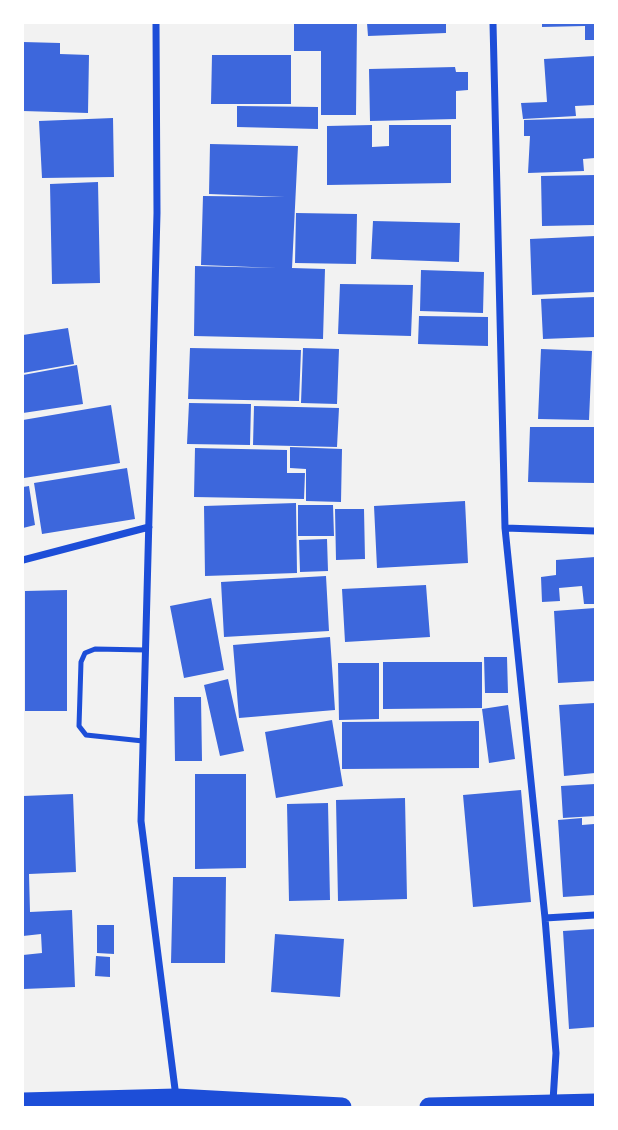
<!DOCTYPE html>
<html>
<head>
<meta charset="utf-8">
<style>
  body { margin:0 }
  #map { position:relative; width:618px; height:1130px; overflow:hidden; background:#f2f2f2; font-family:"Source Sans 3",sans-serif }
  canvas { display:block }
  .frame { position:absolute; inset:0; border:24px solid #fff; pointer-events:none }
</style>
</head>
<body>
<div id="map">
<canvas width="618" height="1130"></canvas>
<div class="frame"></div>
</div>
<script>
const c = document.querySelector('canvas').getContext('2d');
c.lineJoin = 'round';
function fillPath(path, color) { c.fillStyle = color; c.fill(path, 'evenodd'); }
const toPath = rows => new Path2D(rows.map(r => 'M' + r).join(''));
function strokePath(path, color, width, dash) { c.strokeStyle = color; c.lineWidth = width; c.lineCap = dash ? 'butt' : 'round'; c.setLineDash(dash || []); c.stroke(path); }
fillPath(toPath([
  [294,23,357,23,356,115,321,115,321,51,294,51],
  [367,23,446,23,446,33,368,36],
  [542,23,595,23,595,40,585,40,585,26,542,27],
  [23,42,60,43,60,54,89,55,88,113,23,111],
  [212,55,291,55,291,104,211,104],
  [595,56,595,105,575,106,576,116,523,119,521,103,547,102,544,59],
  [455,67,456,72,468,72,468,90,456,91,456,119,370,121,369,69],
  [237,106,318,107,318,129,237,127],
  [113,118,114,177,42,178,39,121],
  [595,118,595,158,583,159,584,171,528,173,530,136,524,136,524,120],
  [372,125,372,147,389,146,389,125,451,125,451,183,327,185,327,126],
  [210,144,298,146,292,268,325,269,323,339,194,336,195,266,277,268,201,265,203,196,285,197,209,194],
  [595,175,595,225,542,226,541,176],
  [98,182,100,283,52,284,50,184],
  [296,213,357,214,356,264,295,263],
  [373,221,460,223,459,262,371,259],
  [595,236,595,292,532,295,530,239],
  [421,270,484,272,483,313,420,311],
  [340,284,413,285,411,336,338,334],
  [595,297,595,337,543,339,541,299],
  [419,316,488,317,488,346,418,344],
  [68,328,74,364,23,373,23,335],
  [190,348,301,350,299,401,188,399],
  [303,348,339,349,337,404,301,403],
  [541,349,592,351,589,420,538,419],
  [77,365,83,404,23,413,23,375],
  [189,403,251,404,250,445,187,444],
  [111,405,120,463,24,478,23,420],
  [254,406,339,408,337,447,253,445],
  [530,427,595,427,595,483,528,482],
  [290,447,342,449,341,502,306,501,306,469,290,468],
  [195,448,287,450,287,473,305,473,304,499,194,497],
  [127,468,135,519,42,534,34,483],
  [29,486,35,525,23,528,23,487],
  [465,501,468,563,377,568,374,506],
  [296,503,297,573,205,576,204,506],
  [298,505,333,505,334,536,298,536],
  [335,509,364,509,365,559,336,560],
  [327,539,328,571,300,572,299,540],
  [595,557,595,604,584,604,582,586,559,588,560,601,542,602,541,577,556,575,556,560],
  [326,576,329,631,224,637,221,582],
  [426,585,430,637,345,642,342,589],
  [67,590,67,711,25,711,25,591],
  [211,598,224,670,184,678,170,606],
  [595,608,595,681,558,683,554,611],
  [330,637,335,710,239,718,233,645],
  [484,657,507,657,508,693,485,693],
  [383,662,482,662,482,708,383,709],
  [338,663,379,663,379,719,339,720],
  [228,679,244,751,220,756,204,685],
  [174,697,201,697,202,761,175,761],
  [595,703,595,773,564,776,559,705],
  [508,705,515,759,489,763,482,709],
  [332,720,343,786,276,798,265,732],
  [479,721,479,768,342,769,342,722],
  [195,774,246,774,246,868,195,869],
  [595,784,595,816,563,818,561,786],
  [521,790,531,902,473,907,463,795],
  [73,794,76,872,29,874,30,912,72,910,75,987,23,989,23,955,42,953,41,934,23,936,23,796],
  [405,798,407,899,338,901,336,800],
  [328,803,330,900,289,901,287,804],
  [582,818,582,825,594,824,595,895,563,897,558,820],
  [173,877,226,877,225,963,171,963],
  [97,925,114,925,114,954,97,953],
  [595,929,595,1027,569,1029,563,931],
  [275,934,344,939,340,997,271,992],
  [96,956,110,957,110,977,95,976]
]), '#3d67dc');
strokePath(toPath([
  [143,741,86,735,79,726,81,662,85,653,95,649,146,650]
]), '#1d4ed8', 5);
strokePath(toPath([
  [156,23,157,213,141,821,176,1097],
  [493,23,505,528,545,918,556,1053,553,1101],
  [505,528,595,531],
  [23,560,149,527],
  [545,918,595,915]
]), '#1d4ed8', 7);
strokePath(toPath([
  [23,1102,176,1098,342,1107],
  [429,1107,595,1103]
]), '#1d4ed8', 19);
</script>
</body>
</html>
